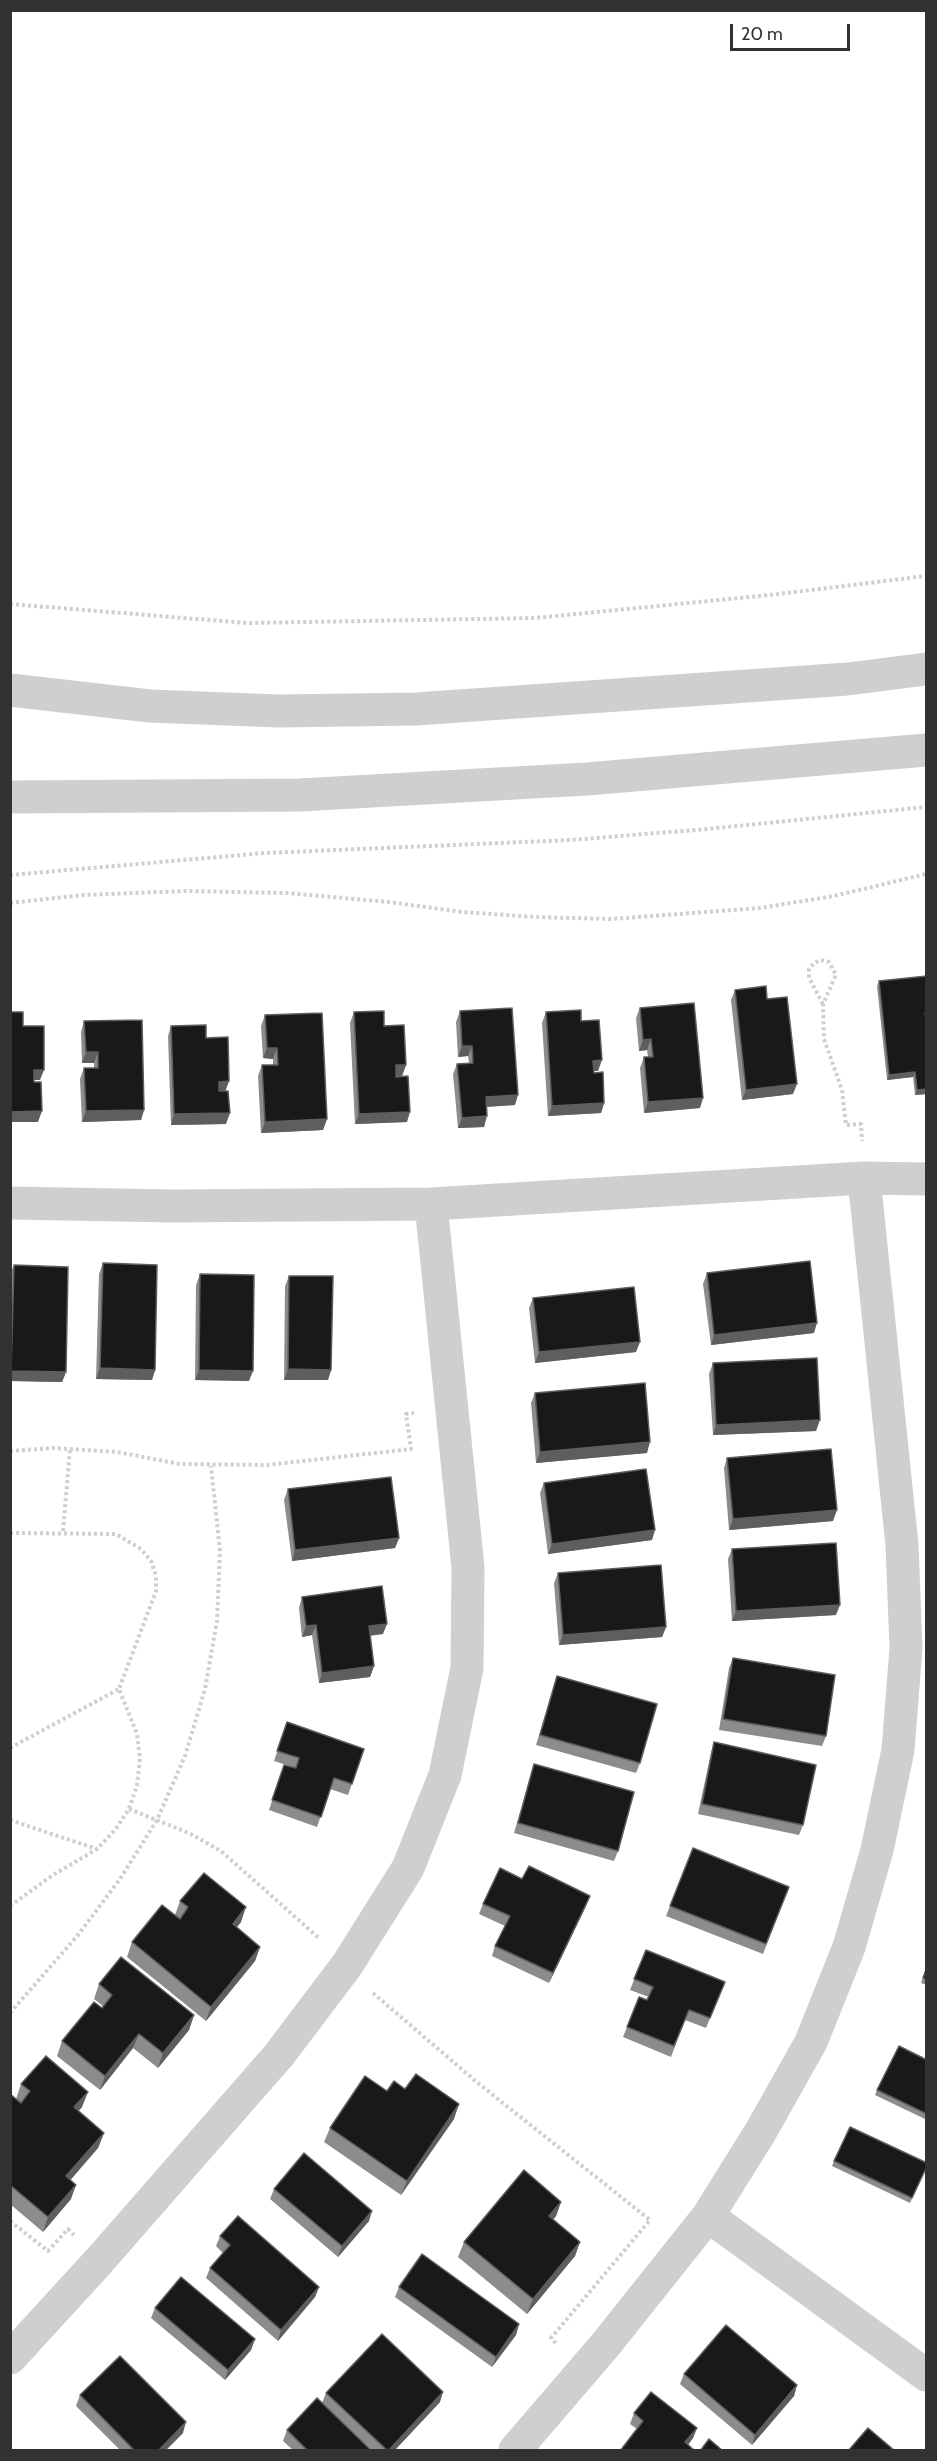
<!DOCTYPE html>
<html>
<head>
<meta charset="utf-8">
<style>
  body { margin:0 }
  #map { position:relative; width:937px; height:2461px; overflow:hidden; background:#fff; font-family:Cabin,sans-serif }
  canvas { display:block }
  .frame { position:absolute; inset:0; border:12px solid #323232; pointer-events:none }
  .scale { position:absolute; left:730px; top:24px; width:120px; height:27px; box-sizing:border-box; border:3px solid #323232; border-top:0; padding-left:8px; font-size:18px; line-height:21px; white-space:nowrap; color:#323232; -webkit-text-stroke:4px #fff; paint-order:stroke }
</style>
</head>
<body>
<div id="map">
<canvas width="937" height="2461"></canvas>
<div class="frame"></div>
<div class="scale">20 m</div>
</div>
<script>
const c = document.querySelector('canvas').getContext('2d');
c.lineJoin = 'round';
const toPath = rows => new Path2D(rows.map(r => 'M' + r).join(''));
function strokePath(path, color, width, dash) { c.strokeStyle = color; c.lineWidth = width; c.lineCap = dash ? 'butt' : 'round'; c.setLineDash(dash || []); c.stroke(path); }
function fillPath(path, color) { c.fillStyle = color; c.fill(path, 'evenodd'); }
strokePath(toPath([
  [10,604,247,623,535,618,770,595,926,576],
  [10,875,265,853,571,840,707,829,926,807],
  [10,903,83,895,185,891,287,893,389,902,462,912,536,917,611,919,760,908,834,896,926,874],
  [823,1004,809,978,809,969,814,963,821,960,829,962,836,975,823,1004,824,1039,842,1090,846,1125,861,1124,862,1141],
  [10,1451,53,1448,117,1452,180,1464,267,1465,411,1449,406,1414,414,1413],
  [63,1531,70,1449],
  [10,1533,116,1534,141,1549,151,1561,156,1576,156,1591,119,1689,137,1734,140,1759,137,1785,129,1809,115,1830,97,1849,53,1875,10,1906],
  [10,1748,119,1689],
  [129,1809,189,1833,221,1851,320,1939],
  [10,1820,97,1849],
  [373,1993,479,2084,650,2220,551,2338,557,2344],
  [10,2013,78,1935,120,1879,157,1820,185,1756,205,1689,217,1621,220,1551,211,1466],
  [10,2221,48,2251,68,2229,74,2235]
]), '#cfcfcf', 4, [3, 3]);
strokePath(toPath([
  [10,690,150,706,279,711,416,709,848,679,926,669],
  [10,797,300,795,587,779,926,750],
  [10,1203,172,1206,431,1204,864,1178,926,1179],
  [708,2216,926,2375],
  [10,2358,99,2261,279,2055,347,1965,408,1868,445,1775,467,1668,468,1568,431,1204],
  [515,2450,606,2344,708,2216,761,2131,811,2042,849,1947,877,1850,898,1750,906,1648,902,1545,864,1178]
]), '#cfcfcf', 33);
fillPath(toPath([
  [927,976,927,1094,915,1095,913,1077,887,1080,877,986,879,981],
  [735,990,767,999,793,1094,742,1100,731,1000],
  [640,1008,700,1108,644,1113,640,1068,644,1057,648,1057,647,1050,639,1051,636,1018],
  [460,1011,515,1105,487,1107,484,1127,458,1128,453,1074,457,1064,469,1063,468,1056,458,1057,456,1022],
  [354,1012,384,1026,406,1065,402,1076,396,1076,407,1122,355,1124,350,1023],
  [546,1012,581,1021,598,1071,593,1071,604,1103,601,1113,548,1116,542,1023],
  [265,1015,327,1119,323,1130,261,1133,258,1076,262,1065,273,1065,273,1059,263,1058,261,1026],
  [84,1021,144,1110,141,1120,82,1122,80,1079,84,1068,94,1068,94,1063,82,1063,81,1032],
  [171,1026,206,1038,229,1081,225,1091,226,1124,171,1125,168,1036],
  [103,1263,155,1370,152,1380,96,1379,99,1274],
  [14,1265,66,1372,62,1382,10,1381,10,1274],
  [707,1273,814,1333,711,1345,703,1284],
  [200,1274,249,1381,195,1380,196,1285],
  [289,1276,331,1370,328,1380,284,1380,285,1286],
  [533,1298,636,1352,535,1363,529,1308],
  [713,1363,816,1431,713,1435,709,1374],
  [535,1393,647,1453,536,1463,531,1403],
  [727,1458,833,1521,729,1530,724,1468],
  [544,1483,652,1540,548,1554,540,1493],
  [288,1489,399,1538,395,1548,292,1561,284,1500],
  [732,1549,836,1615,732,1621,728,1559],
  [558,1573,666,1627,662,1637,559,1645,554,1583],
  [302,1597,383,1634,370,1636,374,1666,370,1677,319,1683,312,1635,302,1637,299,1608],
  [733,1658,826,1736,822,1746,719,1730,729,1668],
  [557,1676,640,1763,636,1773,536,1745],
  [287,1722,364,1749,348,1795,330,1789,317,1827,269,1810,284,1765,296,1768,274,1761],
  [714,1742,803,1825,799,1835,698,1814,711,1753],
  [534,1764,618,1851,614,1861,514,1833],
  [522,1879,586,1906,549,1983,492,1956,495,1946,505,1926,479,1914,483,1904],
  [789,1887,763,1954,666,1916,670,1906],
  [180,1901,241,1922,237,1927,260,1947,255,1961,206,2021,127,1957,132,1942,175,1915],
  [646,1950,725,1982,706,2028,685,2020,671,2057,623,2037,639,1997,647,2000,649,1997,630,1990],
  [927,1966,927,1985,921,1983],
  [99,1984,194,2015,189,2030,158,2068,133,2048,100,2090,57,2056,62,2041,103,2006,94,1999],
  [927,2060,927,2120,875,2095,877,2090],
  [21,2084,82,2107,78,2111,104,2133,98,2148,70,2180,71,2199,43,2232,10,2204,10,2094,16,2099],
  [405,2089,454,2119,401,2195,324,2142,330,2128,387,2091],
  [834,2161,927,2163,910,2203,832,2166],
  [274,2189,369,2221,338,2257,270,2199],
  [561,2202,556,2216,553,2220,580,2242,575,2256,527,2314,458,2257,464,2242],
  [220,2236,319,2287,315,2297,278,2341,206,2278,210,2268,223,2253,216,2246],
  [399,2287,519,2324,516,2335,492,2367,395,2297],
  [155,2308,255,2339,251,2350,225,2380,151,2318],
  [684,2374,797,2385,794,2396,752,2445,680,2384],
  [326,2393,440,2402,394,2451,373,2451,322,2403],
  [80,2395,183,2433,165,2451,121,2451,76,2406],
  [634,2413,697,2428,693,2438,688,2445,637,2429,630,2424],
  [287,2430,372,2451,294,2451,283,2441]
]), '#8c8c8c');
fillPath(toPath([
  [651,1039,647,1050,639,1051,643,1040],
  [462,1046,472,1046,468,1056,458,1057],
  [267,1048,277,1048,273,1059,263,1058],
  [86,1052,98,1052,94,1063,82,1063],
  [602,1060,598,1071,589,1071,593,1061],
  [396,1065,406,1065,402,1076,392,1076],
  [34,1070,44,1070,40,1080,30,1080],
  [915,1072,913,1077,887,1080,889,1075],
  [229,1081,225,1092,215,1092,219,1082],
  [797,1084,793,1094,742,1100,746,1090],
  [927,1089,927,1094,915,1095,917,1090],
  [518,1095,515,1105,482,1107,486,1097],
  [703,1098,700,1108,644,1113,648,1102],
  [604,1103,601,1113,548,1116,552,1106],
  [144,1110,141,1120,82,1122,86,1111],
  [42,1111,38,1122,10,1122,10,1112],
  [410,1112,407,1122,355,1124,359,1114],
  [230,1113,226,1124,171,1125,174,1114],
  [487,1116,484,1127,458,1128,462,1118],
  [327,1119,323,1130,261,1133,265,1122],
  [817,1323,814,1333,711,1345,714,1335],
  [640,1342,636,1352,535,1363,539,1352],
  [100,1368,155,1370,152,1380,96,1379],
  [288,1369,331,1370,328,1380,284,1380],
  [199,1370,253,1371,249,1381,195,1380],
  [11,1371,66,1372,62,1382,10,1381],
  [820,1420,816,1431,713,1435,716,1425],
  [650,1442,647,1453,536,1463,540,1452],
  [837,1510,833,1521,729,1530,733,1519],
  [655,1530,652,1540,548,1554,552,1544],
  [399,1538,395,1548,292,1561,295,1550],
  [840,1605,836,1615,732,1621,736,1611],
  [387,1624,383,1634,365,1636,369,1626],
  [316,1625,312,1635,302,1637,306,1626],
  [666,1627,662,1637,559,1645,563,1635],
  [374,1666,370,1677,319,1683,322,1673],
  [590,1896,586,1906,549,1983,553,1973],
  [246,1907,241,1922,227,1939,233,1924],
  [260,1947,255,1961,206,2021,211,2007],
  [194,2015,189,2030,158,2068,163,2053],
  [139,2034,133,2048,100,2090,105,2076],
  [88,2092,82,2107,69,2122,74,2107],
  [459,2104,454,2119,401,2195,407,2181],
  [104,2133,98,2148,61,2191,66,2176],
  [76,2185,71,2199,43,2232,48,2217],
  [561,2202,556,2216,543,2231,549,2216],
  [372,2211,369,2221,338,2257,342,2246],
  [580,2242,575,2256,527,2314,533,2299],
  [319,2287,315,2297,278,2341,281,2330],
  [519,2324,516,2335,492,2367,496,2357],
  [255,2339,251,2350,225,2380,228,2370],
  [797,2385,794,2396,752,2445,755,2435],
  [443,2392,440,2402,394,2451,388,2451],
  [186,2422,183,2433,165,2451,158,2451],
  [697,2428,693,2438,683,2451,685,2442]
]), '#5e5e5e');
const building = toPath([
  [927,976,927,1013,925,1013,927,1025,927,1089,917,1090,915,1072,889,1075,879,981,927,976],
  [766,986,767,999,787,997,797,1084,746,1090,735,990,766,986],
  [694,1003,703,1098,648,1102,644,1057,653,1057,651,1039,643,1040,640,1008,694,1003],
  [512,1008,518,1095,486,1097,487,1116,462,1118,457,1064,473,1063,472,1046,462,1046,460,1011,512,1008],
  [581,1010,581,1021,599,1020,602,1060,593,1061,594,1073,603,1072,604,1103,552,1106,546,1012,581,1010],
  [384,1011,384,1026,404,1025,406,1065,396,1065,396,1077,408,1076,410,1112,359,1114,354,1012,384,1011],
  [10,1012,23,1012,23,1026,44,1026,44,1070,34,1070,34,1082,41,1082,42,1111,10,1112,10,1012],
  [322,1013,327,1119,265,1122,262,1065,278,1065,277,1048,267,1048,265,1015,322,1013],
  [142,1020,144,1110,86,1111,84,1068,98,1068,98,1052,86,1052,84,1021,142,1020],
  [206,1025,206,1038,228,1037,229,1081,219,1082,219,1091,228,1091,230,1113,174,1114,171,1026,206,1025],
  [810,1261,817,1323,714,1335,707,1273,810,1261],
  [103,1263,157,1265,155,1370,100,1368,103,1263],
  [14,1265,68,1267,66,1372,11,1371,14,1265],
  [200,1274,254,1275,253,1371,199,1370,200,1274],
  [289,1276,333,1276,331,1370,288,1369,289,1276],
  [634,1287,640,1342,539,1352,533,1298,634,1287],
  [817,1358,820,1420,716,1425,713,1363,817,1358],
  [645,1383,650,1442,540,1452,535,1393,645,1383],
  [831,1449,837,1510,733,1519,727,1458,831,1449],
  [646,1469,655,1530,552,1544,544,1483,646,1469],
  [391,1477,399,1538,295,1550,288,1489,391,1477],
  [836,1543,840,1605,736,1611,732,1549,836,1543],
  [661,1565,666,1627,563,1635,558,1573,661,1565],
  [382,1586,387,1624,369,1626,374,1666,322,1673,316,1625,306,1626,302,1597,382,1586],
  [733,1658,835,1675,826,1736,723,1719,733,1658],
  [557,1676,657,1704,640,1763,540,1735,557,1676],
  [287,1722,364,1749,352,1784,334,1778,321,1817,272,1800,284,1765,296,1768,299,1758,277,1751,287,1722],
  [714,1742,816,1765,803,1825,702,1804,714,1742],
  [534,1764,634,1792,618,1851,518,1823,534,1764],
  [693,1848,789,1887,766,1944,670,1906,693,1848],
  [529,1866,590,1896,553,1973,495,1946,510,1916,483,1904,500,1868,522,1879,529,1866],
  [204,1873,246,1907,233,1924,260,1947,211,2007,132,1942,162,1905,180,1919,188,1907,180,1901,204,1873],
  [646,1950,725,1982,710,2018,689,2010,674,2046,627,2027,639,1997,647,2000,653,1987,634,1979,646,1950],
  [121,1957,194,2015,163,2053,139,2034,105,2076,62,2041,94,2002,102,2008,112,1995,99,1984,121,1957],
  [927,1967,927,1979,923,1978,927,1967],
  [899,2046,927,2060,927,2114,877,2090,899,2046],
  [46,2056,88,2092,74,2107,104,2133,66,2176,76,2185,48,2217,10,2185,10,2094,21,2103,30,2091,21,2084,46,2056],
  [416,2074,459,2104,407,2181,330,2128,365,2076,387,2091,394,2081,405,2089,416,2074],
  [850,2127,927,2163,927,2166,912,2198,834,2161,850,2127],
  [304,2153,372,2211,342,2246,274,2189,304,2153],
  [524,2170,561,2202,549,2216,580,2242,533,2299,464,2242,524,2170],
  [238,2216,319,2287,281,2330,210,2268,230,2245,220,2236,238,2216],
  [422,2254,519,2324,496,2357,399,2287,422,2254],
  [181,2277,255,2339,228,2370,155,2308,181,2277],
  [726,2325,797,2385,755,2435,684,2374,726,2325],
  [382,2334,443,2392,388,2451,326,2393,382,2334],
  [120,2356,186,2422,158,2451,135,2451,80,2395,120,2356],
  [651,2392,697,2428,685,2442,695,2451,620,2451,643,2421,634,2413,651,2392],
  [317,2398,372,2451,308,2451,287,2430,317,2398],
  [868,2428,895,2451,848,2451,868,2428],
  [709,2439,723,2451,700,2451,709,2439]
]);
fillPath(building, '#191919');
strokePath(building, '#5e5e5e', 1.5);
</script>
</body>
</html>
